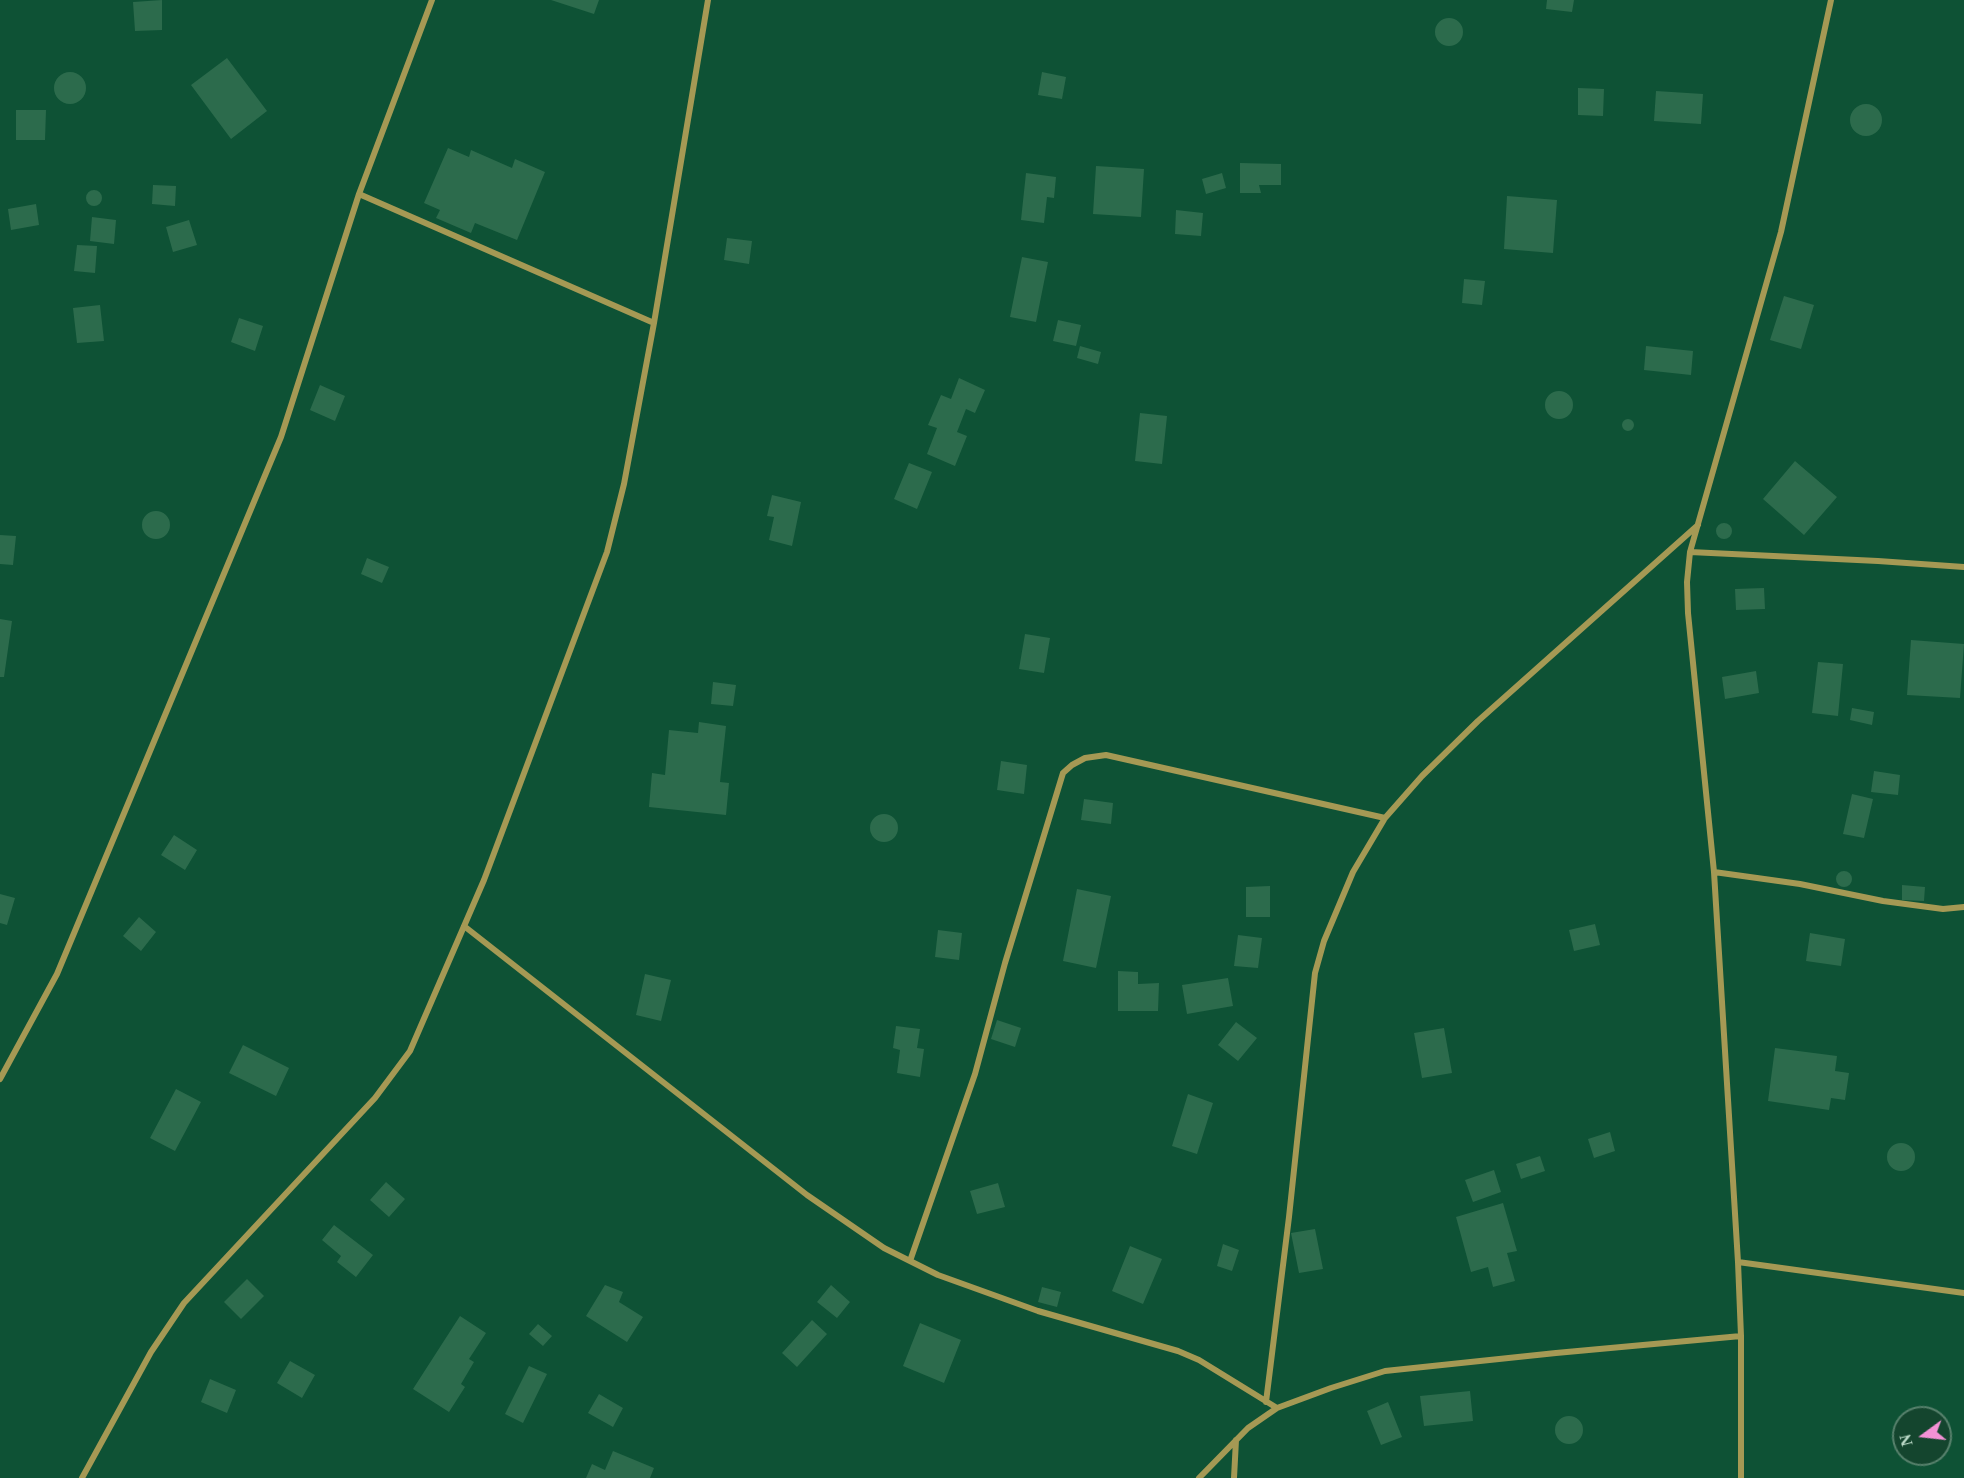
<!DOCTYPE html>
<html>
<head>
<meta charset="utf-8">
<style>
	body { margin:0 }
	#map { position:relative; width:1964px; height:1478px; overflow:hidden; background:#0e5235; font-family:Georgia,serif }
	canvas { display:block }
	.north { position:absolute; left:1892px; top:1406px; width:60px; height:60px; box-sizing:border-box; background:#14452e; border:2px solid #57816c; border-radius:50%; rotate:255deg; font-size:16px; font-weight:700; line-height:24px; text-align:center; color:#bcdac8 }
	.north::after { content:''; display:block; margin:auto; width:21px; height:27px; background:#f391d5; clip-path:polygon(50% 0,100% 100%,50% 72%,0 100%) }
</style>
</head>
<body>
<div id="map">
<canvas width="1964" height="1478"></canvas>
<div class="north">N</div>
</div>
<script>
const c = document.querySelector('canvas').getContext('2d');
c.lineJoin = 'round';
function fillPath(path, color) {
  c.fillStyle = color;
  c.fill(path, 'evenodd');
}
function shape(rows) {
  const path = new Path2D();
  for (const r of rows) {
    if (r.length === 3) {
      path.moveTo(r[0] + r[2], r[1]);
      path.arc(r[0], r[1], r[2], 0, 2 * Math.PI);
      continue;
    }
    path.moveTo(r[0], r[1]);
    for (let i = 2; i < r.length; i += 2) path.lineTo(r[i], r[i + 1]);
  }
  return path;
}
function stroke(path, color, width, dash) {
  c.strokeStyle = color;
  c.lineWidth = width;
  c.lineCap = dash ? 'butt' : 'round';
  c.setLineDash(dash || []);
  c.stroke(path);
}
const building = shape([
	[162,0,162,30,135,31,133,2],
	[551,0,599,0,594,14],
	[1547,0,1574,0,1572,12,1546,9],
	[1449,32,14],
	[227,58,267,111,231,139,191,85],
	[70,88,16],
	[1042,72,1066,77,1062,99,1038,95],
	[1578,88,1604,89,1603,116,1578,115],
	[1656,91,1703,94,1701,124,1654,121],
	[1866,120,16],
	[16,110,46,110,45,140,16,140],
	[448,148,469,157,471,150,512,168,515,159,545,172,517,240,475,223,471,233,436,218,440,210,424,203],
	[1240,163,1281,164,1281,185,1259,185,1261,193,1240,193],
	[1096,166,1144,169,1141,217,1093,214],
	[1026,173,1056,177,1054,198,1047,197,1044,223,1021,220],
	[1222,173,1226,188,1206,194,1202,179],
	[153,185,176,186,175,206,152,204],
	[94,198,8],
	[1507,196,1557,200,1553,253,1504,249],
	[36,204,39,225,11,230,8,209],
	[1176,210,1203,213,1201,236,1175,234],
	[92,217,116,220,114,244,90,241],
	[189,220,197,245,173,252,166,227],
	[727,238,752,241,749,264,724,260],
	[77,245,97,246,95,273,74,271],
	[1022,257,1048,262,1036,322,1010,317],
	[1464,279,1485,281,1482,305,1462,303],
	[1784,296,1814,305,1801,349,1770,340],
	[100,305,104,341,77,343,73,308],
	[239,318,263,326,255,351,231,342],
	[1058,320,1081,325,1076,346,1053,341],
	[1080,346,1101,352,1098,364,1077,358],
	[1646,346,1693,351,1691,375,1644,370],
	[959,378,985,390,975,413,966,409,957,432,967,436,955,466,927,454,937,428,928,425,941,395,951,399],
	[320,385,345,396,335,421,310,410],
	[1559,405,14],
	[1140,413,1167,416,1162,464,1135,461],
	[1628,425,6],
	[1795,461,1837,497,1804,535,1763,499],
	[909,463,932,472,917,509,894,499],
	[772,495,801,502,792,546,769,540,774,517,767,516],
	[156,525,14],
	[1724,531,8],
	[0,535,16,536,13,565,0,564],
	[367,558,389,567,382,583,361,574],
	[1764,588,1765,609,1736,610,1735,589],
	[0,619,12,621,4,677,0,677],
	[1025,634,1050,638,1044,673,1019,669],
	[1911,640,1964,644,1960,698,1907,695],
	[1818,662,1843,664,1838,716,1812,713],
	[1756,671,1759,693,1725,699,1722,677],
	[713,682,736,685,733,706,711,704],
	[1852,708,1874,712,1872,725,1850,720],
	[699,722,726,726,720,782,729,783,726,815,649,807,652,773,665,775,669,730,698,733],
	[1001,761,1027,765,1024,794,997,790],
	[1874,771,1900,775,1898,795,1871,792],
	[1852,794,1873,799,1864,838,1843,834],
	[1084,799,1113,803,1111,824,1081,820],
	[884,828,14],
	[174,835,197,850,185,870,161,855],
	[1844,879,8],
	[1902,885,1925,887,1924,901,1902,900],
	[1270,886,1270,917,1246,917,1246,887],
	[1077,889,1111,896,1096,968,1063,961],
	[0,894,15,898,7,925,0,923],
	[139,917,156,932,141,951,123,936],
	[1595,924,1600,945,1574,951,1569,930],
	[938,930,962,933,959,960,935,957],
	[1810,933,1845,939,1841,966,1806,961],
	[1238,935,1262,938,1258,968,1234,966],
	[1118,971,1138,972,1138,984,1159,983,1158,1011,1118,1011],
	[645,974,671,980,661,1021,636,1015],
	[1228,978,1233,1006,1187,1014,1182,985],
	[997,1020,1021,1028,1015,1047,991,1039],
	[1236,1022,1257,1038,1238,1061,1218,1045],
	[896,1026,920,1029,917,1048,924,1049,920,1077,897,1073,900,1050,893,1048],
	[1444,1028,1452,1073,1422,1078,1414,1033],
	[243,1045,289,1068,276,1096,229,1073],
	[1775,1048,1837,1056,1835,1071,1849,1073,1845,1100,1831,1098,1829,1110,1768,1101],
	[176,1089,201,1102,175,1151,150,1138],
	[1188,1094,1213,1103,1197,1154,1172,1146],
	[1610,1132,1615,1151,1594,1158,1588,1139],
	[1901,1157,14],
	[1540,1156,1545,1171,1521,1179,1516,1164],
	[1494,1170,1501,1192,1473,1202,1465,1180],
	[386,1182,405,1199,389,1217,370,1200],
	[998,1183,1005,1207,977,1214,970,1191],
	[1503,1203,1517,1251,1507,1253,1515,1281,1493,1287,1488,1267,1471,1272,1456,1217],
	[334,1225,373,1255,356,1277,337,1262,341,1256,322,1240],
	[1315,1229,1323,1269,1299,1273,1291,1233],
	[1223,1244,1239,1250,1232,1271,1217,1266],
	[1130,1246,1162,1259,1143,1304,1112,1291],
	[247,1279,264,1296,241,1319,224,1302],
	[605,1285,623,1292,619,1302,643,1317,627,1342,586,1316],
	[831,1285,850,1302,837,1318,817,1302],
	[1042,1287,1061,1292,1057,1307,1038,1302],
	[460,1316,486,1333,469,1359,474,1362,461,1384,465,1387,449,1412,413,1389],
	[812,1320,827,1334,797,1367,782,1353],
	[920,1323,961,1340,944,1383,903,1366],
	[538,1324,552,1336,543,1346,529,1334],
	[290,1361,315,1375,302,1398,277,1383],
	[529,1366,547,1374,523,1423,505,1414],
	[210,1379,236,1390,227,1413,201,1402],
	[1470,1391,1473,1421,1424,1426,1420,1396],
	[599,1394,623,1408,613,1427,588,1413],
	[1388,1402,1402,1437,1381,1445,1367,1411],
	[1569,1430,14],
	[613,1451,654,1468,650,1478,586,1478,592,1464,605,1470]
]);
const minor = shape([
	[359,194,654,323],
	[1690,552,1878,561,1964,567],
	[1714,872,1800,884,1883,901,1943,909,1964,907],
	[464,926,807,1195,884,1248,938,1275,1038,1311,1178,1351,1199,1360,1277,1408],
	[0,1079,57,974,281,437,359,194,432,0],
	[910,1261,975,1074,1005,963,1063,773,1072,765,1085,758,1106,755,1385,818],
	[1738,1262,1964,1293],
	[1266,1402,1289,1217,1315,973,1324,941,1353,872,1385,818,1422,776,1478,721,1698,525],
	[82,1478,151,1352,184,1303,375,1098,410,1051,484,880,607,552,624,484,654,323,708,0],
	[1199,1478,1248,1428,1277,1408,1331,1388,1385,1371,1556,1353,1741,1336],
	[1234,1478,1236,1440],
	[1741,1478,1741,1336,1738,1262,1714,872,1688,613,1687,582,1690,552,1781,232,1831,0]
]);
fillPath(building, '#2c6b4c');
stroke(minor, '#a59954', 6);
</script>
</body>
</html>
